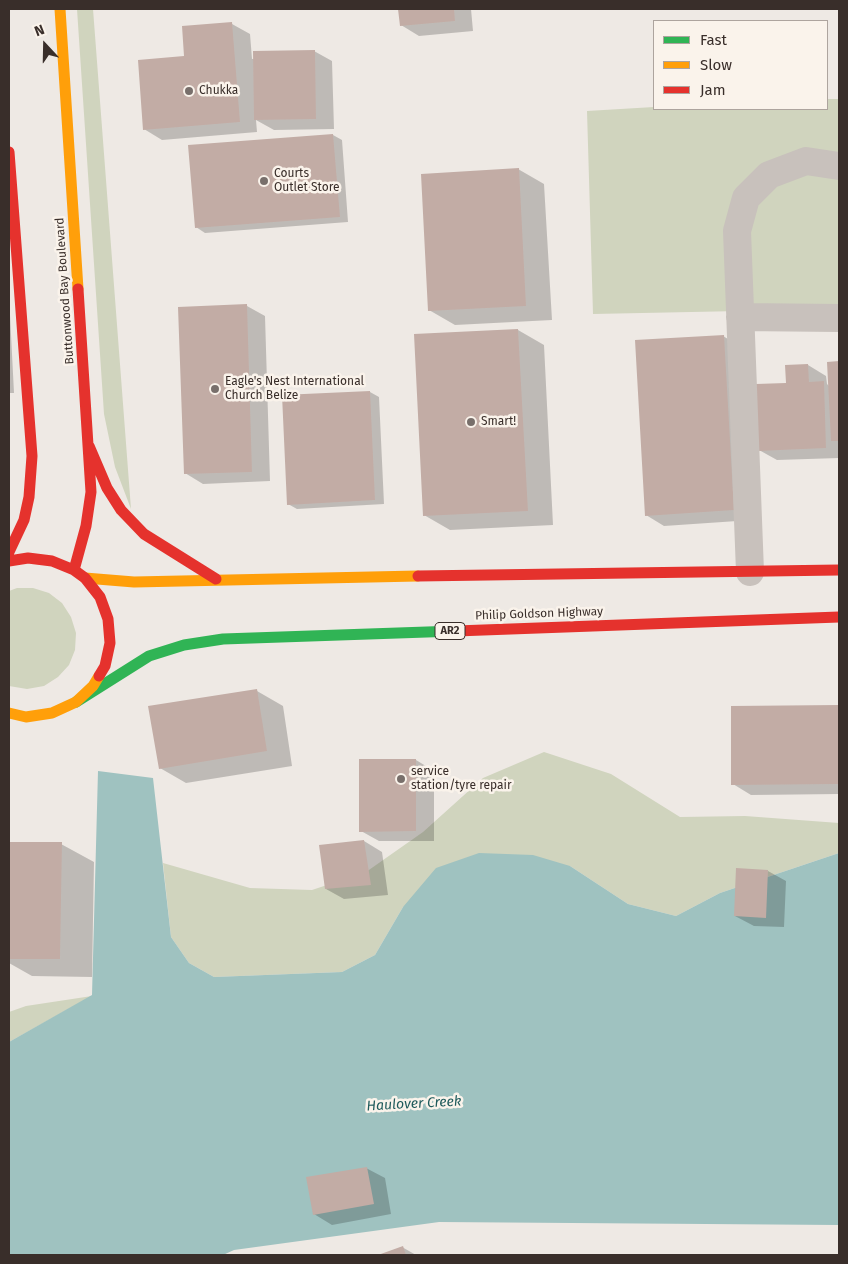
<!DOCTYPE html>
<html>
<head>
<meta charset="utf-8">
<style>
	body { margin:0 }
	#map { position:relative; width:848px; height:1264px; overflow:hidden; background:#eee9e4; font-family:"Fira Sans",sans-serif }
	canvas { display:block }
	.frame { position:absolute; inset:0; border:10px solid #392e2a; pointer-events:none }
	.legend { position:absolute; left:653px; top:20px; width:175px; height:90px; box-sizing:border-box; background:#faf3eb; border:1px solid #ada49e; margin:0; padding:6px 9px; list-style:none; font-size:15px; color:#392e2a }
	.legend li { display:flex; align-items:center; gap:10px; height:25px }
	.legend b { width:25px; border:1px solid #ada49e }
	.north { position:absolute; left:20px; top:20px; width:50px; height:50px; -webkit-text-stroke:4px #faf3eb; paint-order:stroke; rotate:339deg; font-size:14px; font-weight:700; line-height:20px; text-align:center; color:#392e2a }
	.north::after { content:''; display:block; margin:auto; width:18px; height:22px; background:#392e2a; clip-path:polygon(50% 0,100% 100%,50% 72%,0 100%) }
</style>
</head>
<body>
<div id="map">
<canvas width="848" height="1264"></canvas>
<div class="frame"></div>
<ul class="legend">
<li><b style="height:6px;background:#30b455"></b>Fast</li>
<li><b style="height:6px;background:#ff9f0a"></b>Slow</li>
<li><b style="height:6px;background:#e5322d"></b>Jam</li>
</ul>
<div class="north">N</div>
</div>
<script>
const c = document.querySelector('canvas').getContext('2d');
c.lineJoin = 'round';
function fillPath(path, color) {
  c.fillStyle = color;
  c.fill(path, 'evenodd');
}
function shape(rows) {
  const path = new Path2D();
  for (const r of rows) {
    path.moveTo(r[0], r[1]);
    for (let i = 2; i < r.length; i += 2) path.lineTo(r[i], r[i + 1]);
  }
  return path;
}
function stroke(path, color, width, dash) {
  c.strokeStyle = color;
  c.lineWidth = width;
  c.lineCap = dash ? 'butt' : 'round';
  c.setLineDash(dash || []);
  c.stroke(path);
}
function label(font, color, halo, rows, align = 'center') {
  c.font = font + ' "Fira Sans",sans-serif';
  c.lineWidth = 5;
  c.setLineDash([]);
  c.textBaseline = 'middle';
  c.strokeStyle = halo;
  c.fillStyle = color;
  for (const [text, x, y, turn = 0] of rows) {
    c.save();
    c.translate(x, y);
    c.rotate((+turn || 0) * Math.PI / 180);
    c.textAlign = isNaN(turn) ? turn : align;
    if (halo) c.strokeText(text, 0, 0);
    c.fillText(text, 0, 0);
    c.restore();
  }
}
const green = shape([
	[77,9,93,9,131,509,115,467,104,414],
	[827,99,839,99,839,309,593,314,587,111,654,107,827,109],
	[17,588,33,588,49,593,62,603,71,617,76,633,75,650,69,665,58,677,44,686,27,689,9,686,9,591],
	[544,752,611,774,680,817,745,816,839,823,839,853,720,893,676,916,628,904,570,866,403,907,375,955,342,972,214,977,189,963,171,937,163,863,250,888,312,890,366,872,423,832,483,778],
	[92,996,9,1042,9,1012,26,1006]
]);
const water = shape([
	[98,771,153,778,171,937,189,963,214,977,342,972,375,955,403,907,436,868,479,853,533,855,570,866,628,904,676,916,720,893,839,853,839,1225,439,1222,234,1250,223,1255,9,1255,9,1042,92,995]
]);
const shadow = shape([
	[399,9,471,9,473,31,419,36,401,25],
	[232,24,250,34,252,59,314,51,332,61,334,129,274,130,256,120,257,132,162,140,144,129,185,57],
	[9,48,10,77,9,77],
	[333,135,342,140,348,222,205,233,196,227],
	[518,169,544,184,552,320,455,325,429,310],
	[9,295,14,393,9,393],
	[247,306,265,316,270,481,203,484,185,473],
	[518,330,544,345,553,525,450,530,424,515,416,335],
	[723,336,741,347,752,520,664,526,646,515],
	[828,363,839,363,839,458,777,460,759,450,788,385,787,366,808,365,826,376,827,384,829,386],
	[370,392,379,397,384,504,297,509,288,504],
	[257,691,283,706,292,766,186,783,160,768],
	[839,706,839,794,751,795,733,784,732,707],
	[416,760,434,771,434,841,379,841,361,831],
	[364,841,382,852,388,895,344,899,326,889],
	[9,843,61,844,94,862,92,977,32,976,9,963],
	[768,871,786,881,784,927,754,926,735,916],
	[366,1168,385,1178,391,1214,332,1225,314,1214],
	[402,1247,416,1255,380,1255]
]);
const building = shape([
	[398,9,454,9,455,21,400,26],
	[232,22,240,122,143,130,138,60,184,56,182,26],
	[315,50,316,119,254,120,253,51],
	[333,134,340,217,195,228,188,145],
	[519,168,526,306,428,311,421,174],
	[247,304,252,472,184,474,178,307],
	[518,329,528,511,423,516,414,334],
	[724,335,734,510,645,516,635,340],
	[839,361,839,441,831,441,827,362],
	[808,364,809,382,824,381,826,448,758,451,756,384,786,383,785,365],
	[370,391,375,500,287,505,282,395],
	[257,689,267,751,159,769,148,706],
	[839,705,839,784,731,785,731,706],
	[359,759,416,759,416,831,359,832],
	[364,840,371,885,325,889,319,845],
	[9,842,62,842,60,959,9,959],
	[736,868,768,870,766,918,734,916],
	[367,1167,374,1204,313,1215,306,1177],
	[403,1246,406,1255,378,1255]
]);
const street = shape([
	[740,317,839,318],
	[750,572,737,231,746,198,769,175,806,161,839,166]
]);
const fast = shape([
	[76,702,149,656,184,645,223,639,456,631]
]);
const slow = shape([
	[60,9,78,289],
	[85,578,134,582,418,576],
	[9,713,26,717,52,713,76,702,93,686,99,676]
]);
const jam = shape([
	[9,152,32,456,29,497,24,520,9,552],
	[89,446,107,488,121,510,144,534,216,579],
	[9,561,28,558,52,561,74,570,85,578,100,597,108,619,110,643,105,666,99,676],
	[74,570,86,526,91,492,78,289],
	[418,576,839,570],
	[456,631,839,617]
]);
const markers = [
	[189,91,5,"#786f6b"],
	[264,181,5,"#786f6b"],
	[215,389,5,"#786f6b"],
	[471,422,5,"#786f6b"],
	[401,779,5,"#786f6b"]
];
const shields = [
	[450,631,30]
];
const shieldNames = [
	["AR2",450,631]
];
const poiNames = [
	["Chukka",199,91],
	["Courts",274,174],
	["Outlet Store",274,188],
	["Eagle's Nest International",225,382],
	["Church Belize",225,396],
	["Smart!",481,422],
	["service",411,772],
	["station/tyre repair",411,786]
];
const streetNames = [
	["Buttonwood Bay Boulevard",65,291,-94],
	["Philip Goldson Highway",539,614,-2]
];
const waterNames = [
	["Haulover Creek",414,1104,-3]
];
fillPath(green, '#d0d4be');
fillPath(water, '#9fc2c0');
fillPath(shadow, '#0003');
fillPath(building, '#c2aca5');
stroke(street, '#c8c1bc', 28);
stroke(fast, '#30b455', 11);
stroke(slow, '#ff9f0a', 11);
stroke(jam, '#e5322d', 11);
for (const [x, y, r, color] of markers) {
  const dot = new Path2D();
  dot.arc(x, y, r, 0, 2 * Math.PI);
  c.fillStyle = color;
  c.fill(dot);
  stroke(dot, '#faf3eb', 2);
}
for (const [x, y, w] of shields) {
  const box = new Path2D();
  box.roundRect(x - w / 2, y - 8.5, w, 17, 4);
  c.fillStyle = '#faf3eb';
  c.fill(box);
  stroke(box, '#392e2a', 1);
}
label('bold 11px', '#392e2a', null, shieldNames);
label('12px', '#392e2a', '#faf3eb', poiNames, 'left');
label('12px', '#392e2a', '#faf3eb', streetNames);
label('italic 14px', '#1e5a5b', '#faf3eb', waterNames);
</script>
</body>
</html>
